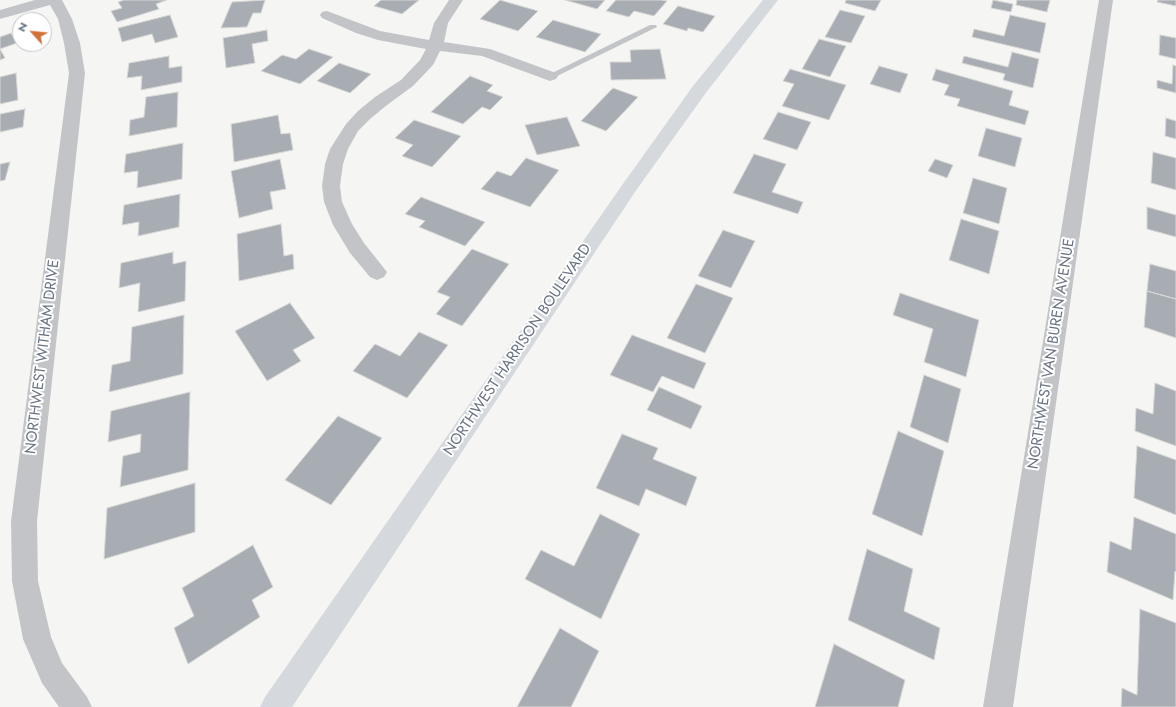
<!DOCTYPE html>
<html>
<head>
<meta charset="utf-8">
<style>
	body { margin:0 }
	#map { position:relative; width:1176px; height:707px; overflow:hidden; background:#f5f6f3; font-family:Jost,sans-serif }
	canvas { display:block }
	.north { position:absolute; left:12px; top:12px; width:40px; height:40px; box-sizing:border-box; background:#fff; border:1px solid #c3c7cd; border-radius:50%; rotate:297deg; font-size:11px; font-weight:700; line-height:16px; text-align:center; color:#687281 }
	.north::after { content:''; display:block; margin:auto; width:14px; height:18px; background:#d17137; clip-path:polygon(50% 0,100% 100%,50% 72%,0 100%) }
</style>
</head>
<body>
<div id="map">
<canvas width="1176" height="707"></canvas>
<div class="north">N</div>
</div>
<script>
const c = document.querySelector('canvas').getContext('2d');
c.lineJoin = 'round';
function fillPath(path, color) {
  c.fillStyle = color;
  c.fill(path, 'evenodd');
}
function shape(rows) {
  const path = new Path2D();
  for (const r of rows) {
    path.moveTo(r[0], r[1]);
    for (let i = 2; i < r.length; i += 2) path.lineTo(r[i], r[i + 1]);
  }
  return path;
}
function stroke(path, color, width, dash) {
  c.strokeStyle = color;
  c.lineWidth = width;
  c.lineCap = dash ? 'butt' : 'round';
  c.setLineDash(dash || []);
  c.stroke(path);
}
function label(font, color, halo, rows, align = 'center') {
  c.font = font + ' Jost,sans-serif';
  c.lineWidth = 4;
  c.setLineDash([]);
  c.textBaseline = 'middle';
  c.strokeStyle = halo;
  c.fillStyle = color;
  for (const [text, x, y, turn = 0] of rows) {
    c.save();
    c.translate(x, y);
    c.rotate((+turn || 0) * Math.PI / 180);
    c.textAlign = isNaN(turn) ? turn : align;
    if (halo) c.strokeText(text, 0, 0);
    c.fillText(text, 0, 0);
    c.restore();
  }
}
const building = shape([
	[124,0,167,0,156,4,159,9,117,22,111,11,122,8,118,2,124,0],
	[265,0,261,13,253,13,247,27,221,28,232,2,265,0],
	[381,0,419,0,402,14,374,6,381,0],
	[500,0,538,11,518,31,480,19,500,0],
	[565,0,605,0,597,9,565,0],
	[616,0,661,0,667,1,654,16,634,11,629,17,606,11,616,0],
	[846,0,881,0,875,11,845,3,846,0],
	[993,0,1013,4,1011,12,991,8,993,0],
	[1017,0,1050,0,1047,12,1016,5,1017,0],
	[1158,0,1176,0,1176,6,1157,2,1158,0],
	[678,6,715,16,703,32,688,28,687,31,663,24,678,6],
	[840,10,865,16,851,43,825,37,840,10],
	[170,15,178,37,155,43,152,34,122,42,118,28,170,15],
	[1010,15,1046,23,1040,53,972,37,974,29,1004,36,1010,15],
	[553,20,601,34,585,52,536,37,553,20],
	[267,30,268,41,252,44,255,63,226,68,223,38,267,30],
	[11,33,17,43,0,49,5,58,0,60,0,37,11,33],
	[1160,35,1176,38,1176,59,1159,55,1160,35],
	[819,39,846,46,830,77,802,69,819,39],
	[309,49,333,57,300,84,261,71,282,55,296,59,309,49],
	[660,49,666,79,611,80,610,62,631,62,630,50,660,49],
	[1012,52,1039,59,1033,88,1003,80,1005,74,962,63,964,56,1008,67,1012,52],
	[169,56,169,68,182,66,182,82,141,90,142,76,127,78,129,63,169,56],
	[339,63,371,74,350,93,317,81,339,63],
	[1173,65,1176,66,1176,93,1157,88,1157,80,1172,84,1173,65],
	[879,66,908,74,900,93,870,84,879,66],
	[790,69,846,85,829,120,782,106,794,84,783,81,790,69],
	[936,69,1013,91,1009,105,1029,111,1025,125,957,106,960,99,944,95,949,85,932,80,936,69],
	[16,73,18,100,0,104,0,77,16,73],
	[470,76,493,85,487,91,503,97,490,110,482,107,463,124,431,112,470,76],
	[613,88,638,97,606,131,581,121,613,88],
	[178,92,177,127,129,136,130,120,144,117,146,97,178,92],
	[25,109,23,127,0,132,0,114,25,109],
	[778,112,811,122,797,150,763,139,778,112],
	[278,115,281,134,290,133,293,150,234,162,231,124,278,115],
	[567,117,580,146,537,155,525,125,567,117],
	[1166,118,1176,121,1176,139,1165,136,1166,118],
	[414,120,461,136,432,167,402,156,413,145,395,138,414,120],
	[986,128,1022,138,1015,167,978,156,986,128],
	[183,143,182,179,137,188,138,171,124,173,126,154,183,143],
	[1153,152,1176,158,1176,190,1151,183,1153,152],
	[754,154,786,164,772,192,803,202,798,214,733,193,754,154],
	[526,158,559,170,530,207,481,189,497,171,511,176,526,158],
	[280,159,286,189,270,192,273,209,239,218,231,171,280,159],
	[935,159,953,165,947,178,928,171,935,159],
	[10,162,5,180,0,181,0,164,10,162],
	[973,178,1007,188,999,224,963,213,973,178],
	[180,194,179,227,138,236,139,222,122,225,124,205,180,194],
	[421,197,485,222,465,246,419,227,425,221,405,214,421,197],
	[1147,207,1176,215,1176,237,1147,229,1147,207],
	[961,219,999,231,989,274,949,260,961,219],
	[281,224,284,256,293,254,294,269,239,281,237,234,281,224],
	[723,230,755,241,731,288,698,276,723,230],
	[472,249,509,264,462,326,436,314,450,297,437,292,472,249],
	[173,252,173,264,186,261,185,301,138,312,140,283,119,288,121,263,173,252],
	[1150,264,1176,271,1176,299,1147,291,1150,264],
	[696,284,733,298,705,353,667,338,696,284],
	[1147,291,1176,299,1176,338,1144,327,1147,291],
	[900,293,979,320,966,377,924,362,933,329,893,315,900,293],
	[290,303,315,338,293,350,301,361,267,381,235,331,290,303],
	[184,315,183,374,109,392,112,365,130,361,132,327,184,315],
	[419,332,448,345,407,398,353,371,375,344,400,356,419,332],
	[632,335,706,363,694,389,662,376,653,392,610,375,632,335],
	[924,375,961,389,948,443,910,427,924,375],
	[1155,383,1176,391,1176,446,1135,431,1136,408,1153,414,1155,383],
	[659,387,702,406,691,429,647,410,659,387],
	[190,392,188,470,120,487,123,456,140,452,141,434,108,442,111,411,190,392],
	[338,416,382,438,331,505,285,480,338,416],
	[898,431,944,451,922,536,872,514,898,431],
	[622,434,658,448,653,459,697,477,686,506,646,489,639,506,596,488,622,434],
	[1137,446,1176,460,1176,515,1134,498,1137,446],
	[195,483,195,532,104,559,107,508,195,483],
	[600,514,640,534,601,619,525,579,541,550,574,566,600,514],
	[1134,517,1176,534,1176,572,1175,571,1173,600,1107,572,1110,541,1131,550,1134,517],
	[253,545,273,587,252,600,260,617,188,664,174,628,194,616,182,588,253,545],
	[867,549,913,569,904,611,940,628,934,660,848,620,867,549],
	[1140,609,1176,623,1176,707,1121,707,1122,688,1137,695,1140,609],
	[560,628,599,651,571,707,517,707,560,628],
	[834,644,905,680,898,707,815,707,834,644]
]);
const service = shape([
	[650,25,656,25,657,27,553,78,547,78,546,76,650,25]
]);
const minor = shape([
	[35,0,62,0,72,19,80,43,85,73,37,521,38,581,51,637,62,663,87,697,92,707,59,707,42,683,23,639,12,581,11,521,69,73,64,43,58,19,50,5,0,19,0,10,35,0],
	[449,0,463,0,448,23,444,42,490,49,556,73,558,76,556,79,550,81,482,56,440,51,433,65,413,86,387,105,370,119,358,131,348,149,343,164,340,186,342,202,352,224,364,243,387,272,384,277,377,280,370,277,350,253,333,225,324,202,322,186,325,164,330,149,346,124,358,111,375,97,401,80,420,60,426,49,378,40,356,33,322,18,320,15,322,12,327,11,380,31,429,40,434,23,449,0],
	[1099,0,1113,0,1013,707,983,707,1099,0]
]);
const secondary = shape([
	[763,0,778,0,705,94,637,189,292,707,260,707,265,697,625,181,693,86,763,0]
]);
const streetNames = [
	["NORTHWEST HARRISON BOULEVARD",518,350,-56],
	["NORTHWEST VAN BUREN AVENUE",1052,354,-81],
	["NORTHWEST WITHAM DRIVE",43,357,-83]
];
fillPath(building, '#a8adb4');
stroke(building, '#d7d7d5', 1);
fillPath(service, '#c2c4c8');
fillPath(minor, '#c2c4c8');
fillPath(secondary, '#d5d8dc');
label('15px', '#687281', '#fff', streetNames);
</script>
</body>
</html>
